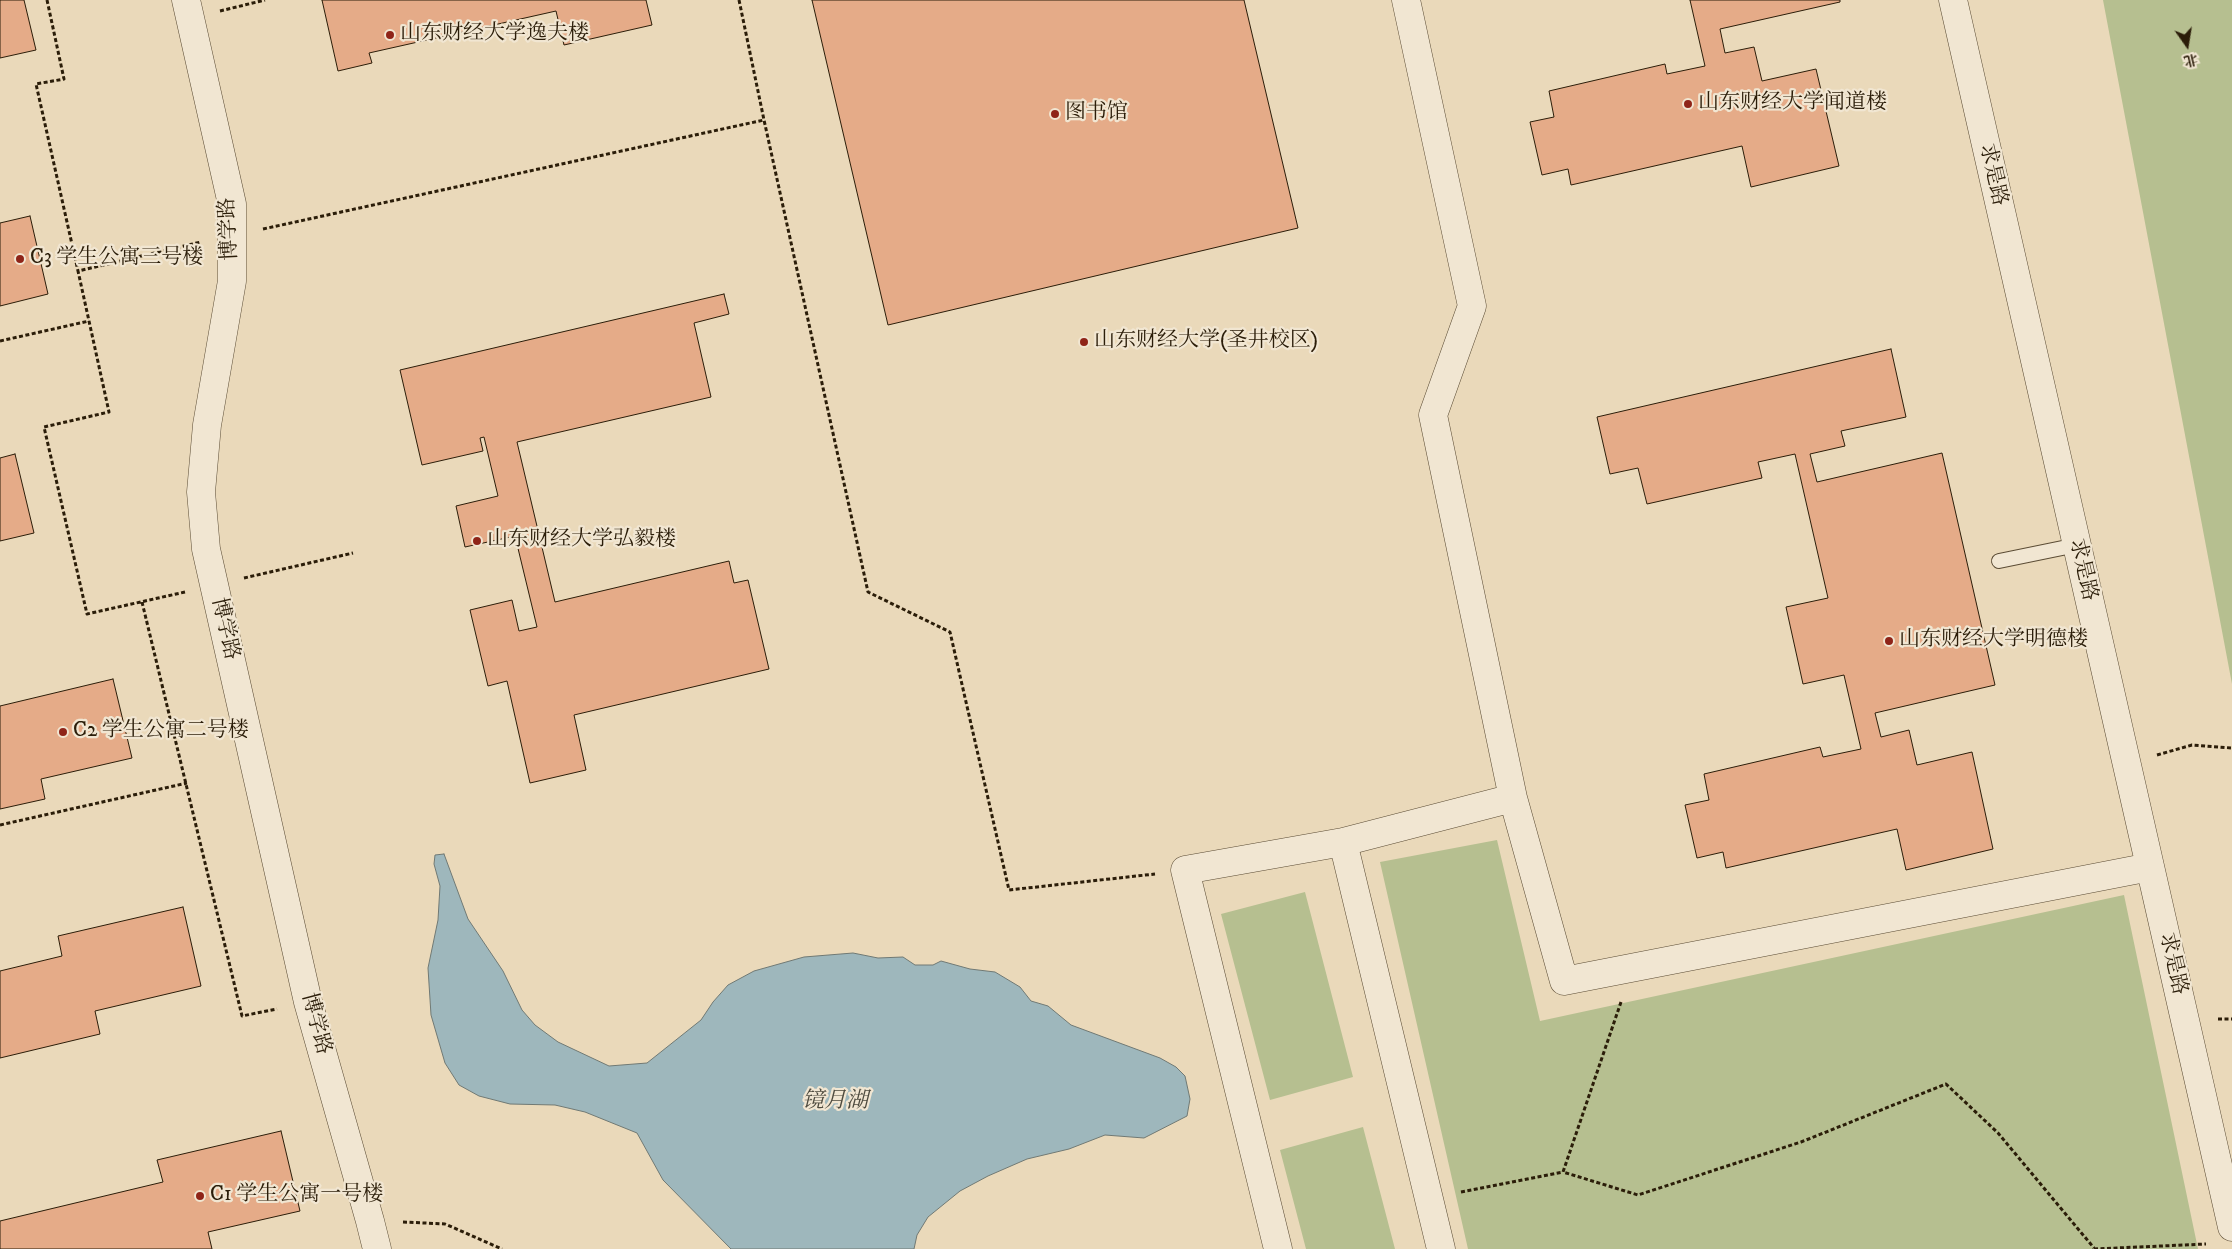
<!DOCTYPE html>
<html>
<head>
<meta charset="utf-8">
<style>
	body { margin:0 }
	#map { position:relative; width:2232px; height:1249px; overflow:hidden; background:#ead9ba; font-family:"IM FELL DW Pica","Noto Serif SC",serif }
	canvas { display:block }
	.north { position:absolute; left:2162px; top:20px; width:50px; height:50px; -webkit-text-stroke:4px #f1e6d2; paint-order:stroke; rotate:167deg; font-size:14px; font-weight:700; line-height:20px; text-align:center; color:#2b1d09 }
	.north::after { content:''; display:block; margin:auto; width:18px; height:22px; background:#2b1d09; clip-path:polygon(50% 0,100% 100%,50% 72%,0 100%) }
</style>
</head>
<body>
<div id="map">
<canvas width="2232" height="1249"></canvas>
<div class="north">北</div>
</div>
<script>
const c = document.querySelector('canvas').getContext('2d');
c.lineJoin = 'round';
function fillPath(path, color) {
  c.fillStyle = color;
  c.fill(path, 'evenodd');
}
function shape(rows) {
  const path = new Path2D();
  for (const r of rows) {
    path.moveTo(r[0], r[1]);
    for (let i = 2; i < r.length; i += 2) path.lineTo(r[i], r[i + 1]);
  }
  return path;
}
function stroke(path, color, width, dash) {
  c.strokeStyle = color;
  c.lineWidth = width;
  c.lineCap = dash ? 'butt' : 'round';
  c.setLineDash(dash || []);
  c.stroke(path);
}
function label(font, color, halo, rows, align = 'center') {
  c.font = font + ' "IM FELL DW Pica","Noto Serif SC",serif';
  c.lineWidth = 4.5;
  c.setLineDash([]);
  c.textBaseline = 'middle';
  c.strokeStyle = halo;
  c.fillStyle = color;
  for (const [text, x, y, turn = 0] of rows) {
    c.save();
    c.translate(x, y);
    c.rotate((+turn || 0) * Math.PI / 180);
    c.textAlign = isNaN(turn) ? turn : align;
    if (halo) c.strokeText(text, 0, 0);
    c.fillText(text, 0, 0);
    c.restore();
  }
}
const green = shape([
	[2103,0,2232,0,2232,684],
	[1497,840,1540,1021,2124,895,2198,1249,1468,1249,1380,862],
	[1305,892,1353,1077,1270,1100,1221,914],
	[1363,1127,1395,1249,1306,1249,1280,1150]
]);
const water = shape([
	[444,854,468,919,503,971,522,1010,535,1025,558,1042,609,1066,647,1063,701,1020,713,1002,728,985,754,971,804,957,853,953,878,958,903,957,915,965,933,965,941,961,970,969,995,972,1020,987,1031,1001,1048,1006,1071,1025,1160,1058,1176,1067,1185,1076,1190,1099,1187,1116,1144,1138,1105,1135,1069,1149,1027,1159,988,1176,960,1191,928,1217,917,1235,914,1249,731,1249,663,1180,637,1133,585,1112,555,1105,510,1104,479,1096,459,1085,445,1063,431,1015,428,968,438,920,440,886,434,864,435,855,444,854]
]);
const building = shape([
	[0,0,24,0,36,50,0,58,0,0],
	[322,0,646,0,652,25,564,45,556,11,369,53,372,63,338,71,322,0],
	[812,0,1244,0,1298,228,888,325,812,0],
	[1690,0,1840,0,1840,2,1720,29,1725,53,1754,47,1762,81,1816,69,1839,166,1751,187,1742,146,1571,185,1568,169,1542,175,1530,122,1554,117,1549,91,1665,64,1667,74,1705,66,1690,0],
	[30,216,48,294,0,306,0,223,30,216],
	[724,294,729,314,694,323,711,397,517,442,555,602,729,561,734,583,748,580,769,669,574,715,586,770,530,783,507,681,488,686,470,610,512,600,519,631,537,627,515,536,465,547,456,506,498,496,484,437,480,438,483,451,422,465,400,370,724,294],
	[1891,349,1906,417,1841,431,1845,446,1810,454,1817,482,1942,453,1995,685,1875,713,1881,737,1909,730,1917,765,1972,752,1993,849,1906,870,1897,829,1726,868,1723,852,1697,858,1685,805,1709,800,1704,774,1820,747,1823,757,1861,749,1844,675,1803,684,1786,607,1828,598,1795,454,1758,462,1762,478,1647,504,1638,468,1610,474,1597,417,1891,349],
	[15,454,34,533,0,541,0,458,15,454],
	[113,679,132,758,41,779,45,799,0,809,0,706,113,679],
	[183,907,201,986,95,1011,100,1034,0,1058,0,971,62,956,58,936,183,907],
	[281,1131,300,1211,208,1232,212,1249,0,1249,0,1221,163,1182,157,1160,281,1131]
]);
const path = shape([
	[47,0,64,79,36,84,78,271],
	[739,0,764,120,868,592,950,632,1009,890,1155,874],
	[220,11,265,0],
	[263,229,764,120],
	[0,341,89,321],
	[244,578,353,553],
	[185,592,87,614,44,427,109,412,78,271,201,242],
	[142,602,242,1016,277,1009],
	[2157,755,2192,745,2232,748],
	[0,825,187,783],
	[1621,1002,1563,1172,1638,1195,1801,1142,1946,1084,1998,1133,2094,1248],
	[2218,1019,2232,1019],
	[1461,1192,1563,1172],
	[403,1222,445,1224,502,1249],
	[2094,1249,2206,1244]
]);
const service = shape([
	[1999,561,2077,545]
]);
const minor = shape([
	[186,0,232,204,232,281,207,425,201,492,206,549,308,1002,370,1221,377,1249],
	[1406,0,1472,306,1433,415,1513,798],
	[1953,0,2232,1227],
	[1278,1249,1185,870,1343,842],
	[1441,1249,1343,842,1513,798,1564,981,2150,867]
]);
const markers = [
	[390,35,5,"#8f2418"],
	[1688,104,5,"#8f2418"],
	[1055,114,5,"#8f2418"],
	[20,259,5,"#8f2418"],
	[1084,342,5,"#8f2418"],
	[477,541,5,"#8f2418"],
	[1889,641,5,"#8f2418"],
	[63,732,5,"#8f2418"],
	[200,1196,5,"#8f2418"]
];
const poiNames = [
	["山东财经大学逸夫楼",400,35],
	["山东财经大学闻道楼",1698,104],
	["图书馆",1065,114],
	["C3 学生公寓三号楼",30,259],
	["山东财经大学(圣井校区)",1094,342],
	["山东财经大学弘毅楼",487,541],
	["山东财经大学明德楼",1899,641],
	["C2 学生公寓二号楼",73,732],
	["C1 学生公寓一号楼",210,1196]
];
const streetNames = [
	["求是路",1992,175,77],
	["博学路",230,229,-93],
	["求是路",2082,570,77],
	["博学路",224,629,77],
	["求是路",2172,964,77],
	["博学路",315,1024,75]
];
const waterNames = [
	["镜月湖",835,1102]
];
fillPath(green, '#b6bf90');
fillPath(water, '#9eb7bc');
stroke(water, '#707974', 1);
fillPath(building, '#e5ab88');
stroke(building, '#2b1d09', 1);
stroke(service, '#5b4c35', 16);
stroke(minor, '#5b4c35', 29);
stroke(path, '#2b1d09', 3, [4, 2.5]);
stroke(service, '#f1e6d2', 14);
stroke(minor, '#f1e6d2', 28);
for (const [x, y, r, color] of markers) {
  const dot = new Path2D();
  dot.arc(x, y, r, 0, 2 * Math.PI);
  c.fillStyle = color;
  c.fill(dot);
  stroke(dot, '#f1e6d2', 2);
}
label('21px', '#2b1d09', '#f1e6d2', poiNames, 'left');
label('21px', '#2b1d09', '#f1e6d2', streetNames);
label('italic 22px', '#4e4b3f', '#f1e6d2', waterNames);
</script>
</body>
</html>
